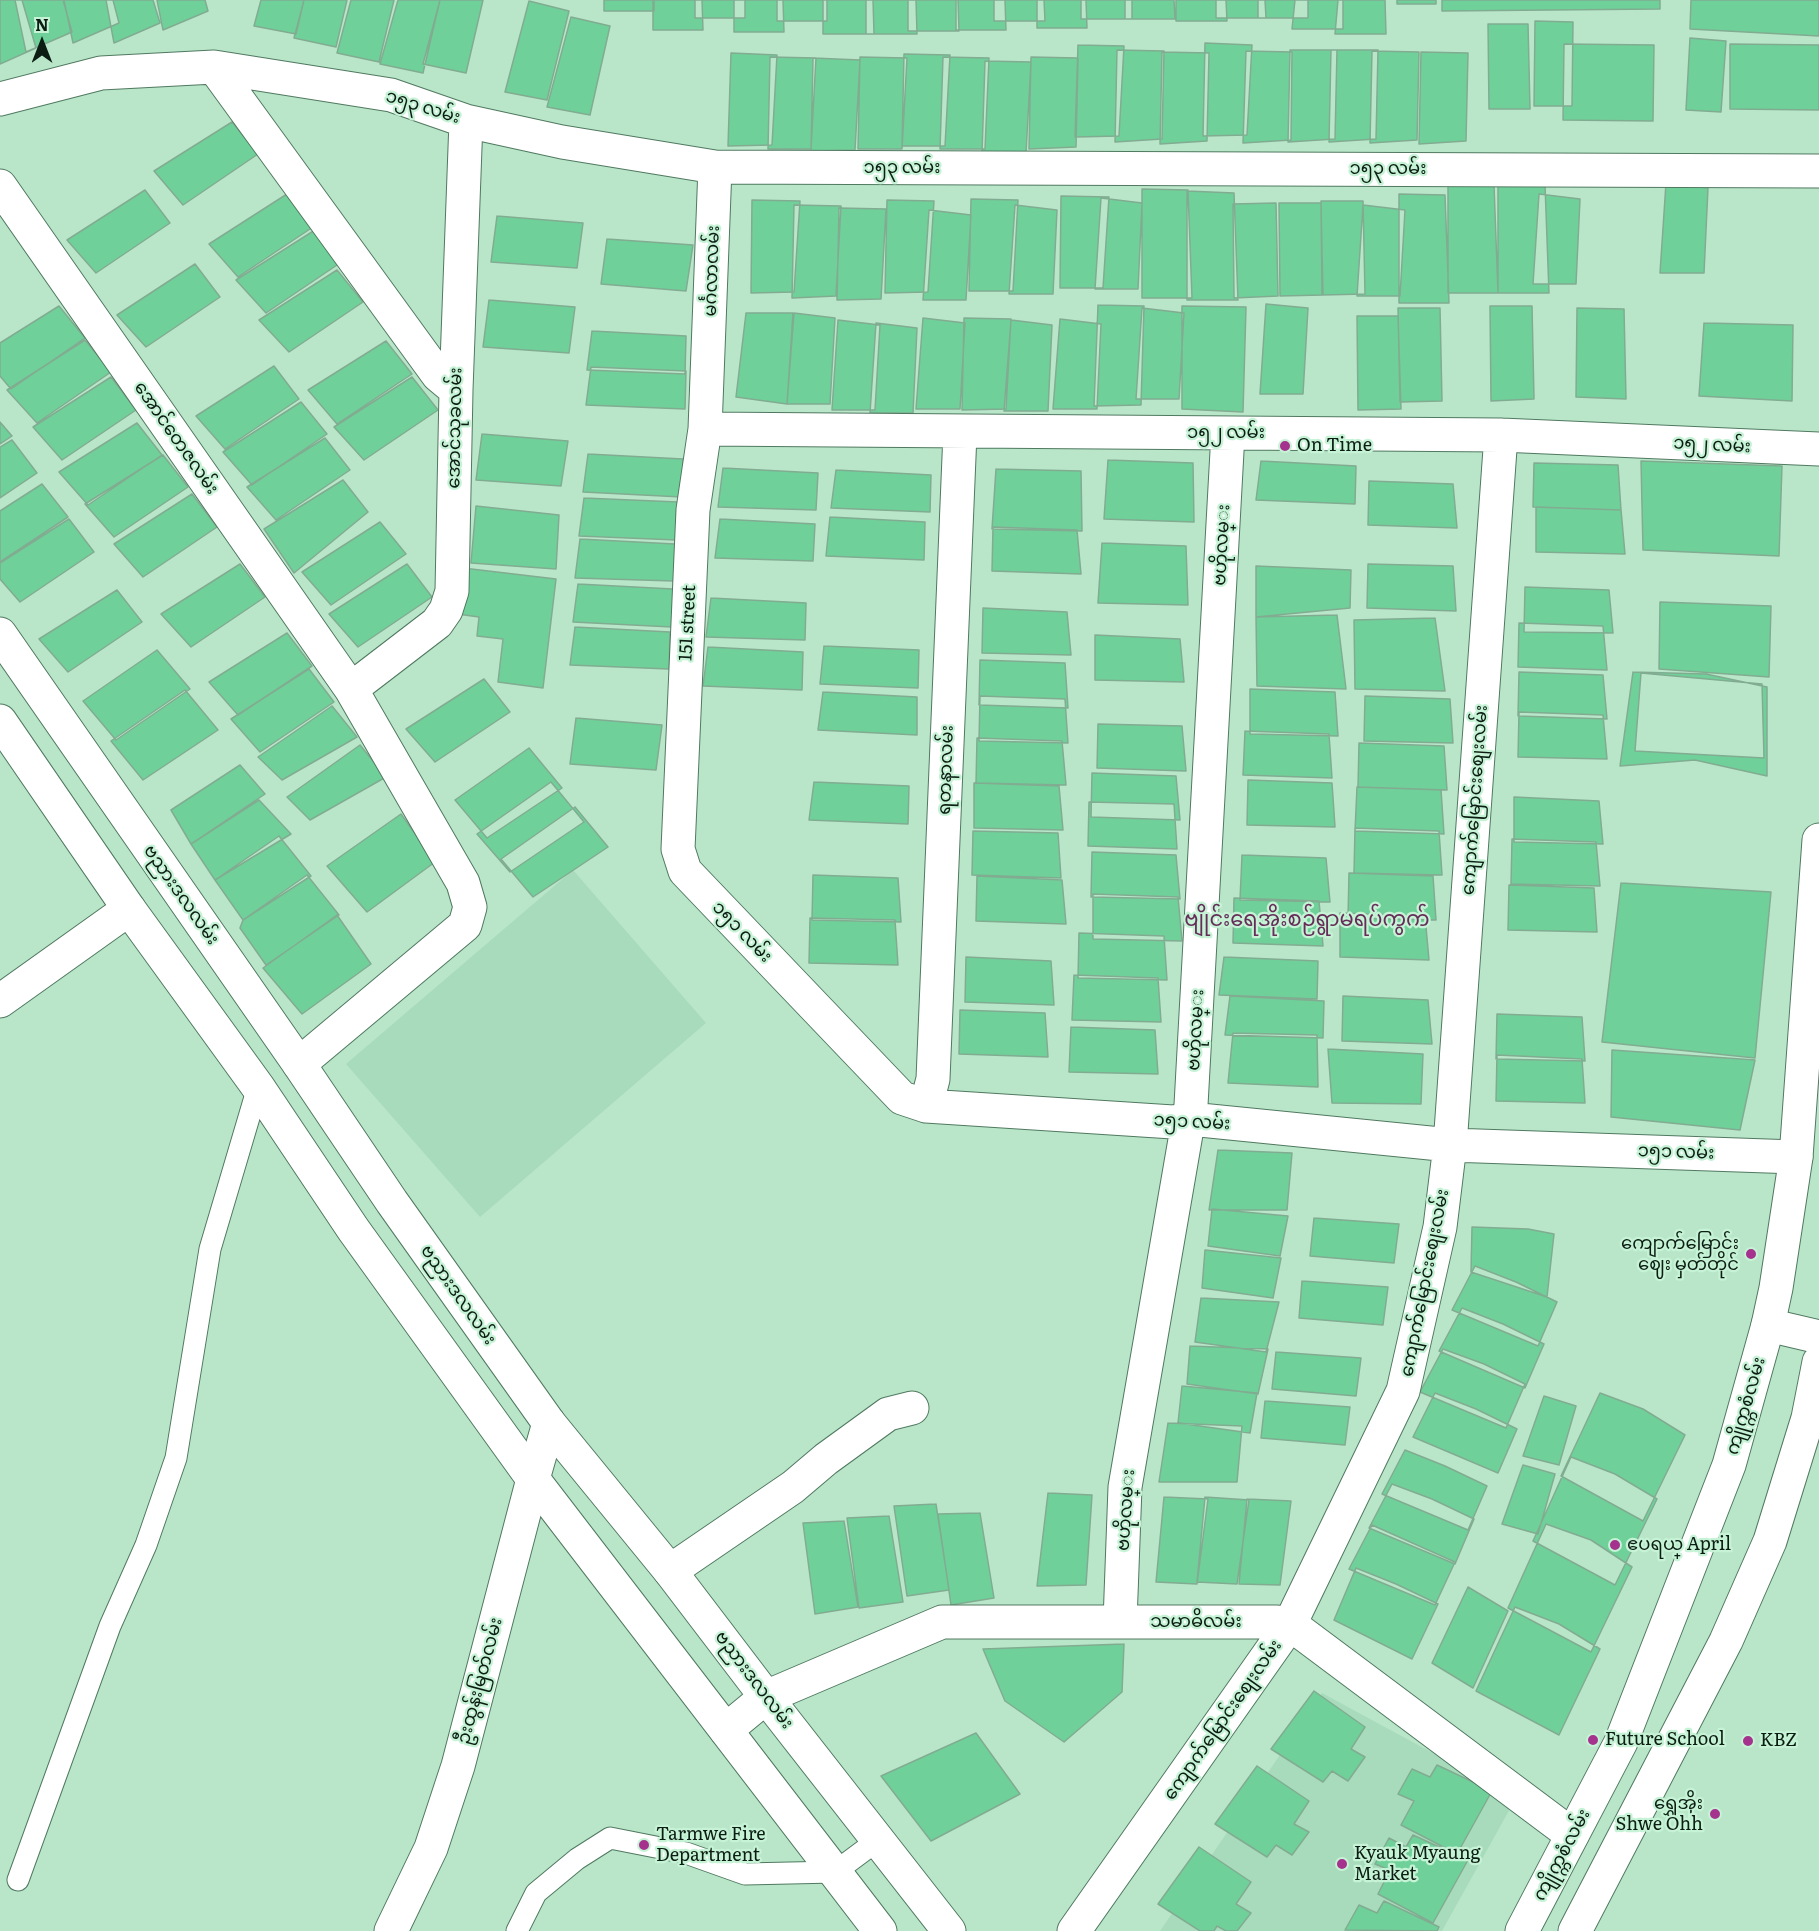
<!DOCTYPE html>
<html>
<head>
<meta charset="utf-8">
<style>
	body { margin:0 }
	#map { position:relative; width:1819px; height:1931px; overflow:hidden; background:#b9e6c9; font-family:Literata,serif }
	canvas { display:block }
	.north { position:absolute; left:12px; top:12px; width:60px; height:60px; -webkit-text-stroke:4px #c6f3d6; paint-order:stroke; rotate:0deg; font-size:16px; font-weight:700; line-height:24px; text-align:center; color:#0c1d13 }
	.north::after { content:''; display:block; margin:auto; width:21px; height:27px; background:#0c1d13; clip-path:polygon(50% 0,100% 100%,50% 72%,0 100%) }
</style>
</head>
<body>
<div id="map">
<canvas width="1819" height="1931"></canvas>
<div class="north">N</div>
</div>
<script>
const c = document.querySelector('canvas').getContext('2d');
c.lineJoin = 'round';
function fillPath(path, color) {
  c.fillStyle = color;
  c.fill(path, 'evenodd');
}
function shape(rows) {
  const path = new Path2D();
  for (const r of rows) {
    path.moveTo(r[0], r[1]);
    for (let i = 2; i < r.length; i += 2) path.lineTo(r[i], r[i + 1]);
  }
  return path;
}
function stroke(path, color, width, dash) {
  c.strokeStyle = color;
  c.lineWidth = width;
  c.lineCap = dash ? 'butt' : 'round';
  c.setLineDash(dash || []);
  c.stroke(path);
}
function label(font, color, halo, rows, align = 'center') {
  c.font = font + ' Literata,"Noto Sans Myanmar",serif';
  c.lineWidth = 4.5;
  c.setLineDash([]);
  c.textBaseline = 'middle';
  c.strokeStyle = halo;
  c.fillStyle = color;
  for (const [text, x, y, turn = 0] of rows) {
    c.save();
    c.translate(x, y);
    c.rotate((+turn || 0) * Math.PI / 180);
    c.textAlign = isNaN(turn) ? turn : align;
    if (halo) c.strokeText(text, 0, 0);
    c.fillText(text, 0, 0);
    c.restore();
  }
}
const built = shape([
	[573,870,706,1023,480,1217,346,1064],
	[1322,1693,1516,1798,1442,1931,1160,1931]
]);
const building = shape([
	[0,0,22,0,36,48,0,64,0,0],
	[15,0,63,0,72,32,26,52,15,0],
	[64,0,113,0,119,23,73,43,64,0],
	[106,0,153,0,160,23,114,43,106,0],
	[157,0,205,0,208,11,163,30,157,0],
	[261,0,304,0,296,34,254,26,261,0],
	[304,0,347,0,336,47,294,38,304,0],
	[351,0,394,0,379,62,337,53,351,0],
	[398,0,440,0,423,73,380,64,398,0],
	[440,0,483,0,466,73,423,64,440,0],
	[604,0,654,0,654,11,604,11,604,0],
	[653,0,702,0,703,30,653,30,653,0],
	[695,0,745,0,745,18,695,18,695,0],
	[734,0,783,0,784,32,734,32,734,0],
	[777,0,827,0,827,21,777,21,777,0],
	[823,0,873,0,874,34,823,34,823,0],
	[866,0,916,0,917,34,866,34,866,0],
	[908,0,958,0,959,31,908,31,908,0],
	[956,0,1005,0,1006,30,956,30,956,0],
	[994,0,1044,0,1045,21,994,21,994,0],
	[1037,0,1086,0,1087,28,1037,28,1037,0],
	[1081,0,1132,0,1132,19,1081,19,1081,0],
	[1125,0,1174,0,1175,19,1125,19,1125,0],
	[1176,0,1226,0,1227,21,1176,21,1176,0],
	[1216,0,1265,0,1266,18,1216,18,1216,0],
	[1258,0,1308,0,1308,18,1258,18,1258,0],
	[1295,0,1343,0,1343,29,1292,29,1295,0],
	[1338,0,1385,0,1386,34,1335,34,1338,0],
	[1397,0,1436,0,1436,4,1397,4,1397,0],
	[1442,0,1660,0,1660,9,1442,11,1442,0],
	[1691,0,1819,0,1819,36,1690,29,1691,0],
	[529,1,569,11,547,100,505,92,529,1],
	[571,17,610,26,590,115,547,107,571,17],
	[1535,21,1573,22,1572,106,1534,106,1535,21],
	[1488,24,1528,24,1530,109,1489,109,1488,24],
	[1690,38,1726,41,1721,112,1686,110,1690,38],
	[1205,43,1252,45,1247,135,1203,136,1205,43],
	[1564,44,1654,45,1653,121,1563,120,1564,44],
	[1730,44,1819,45,1819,110,1730,109,1730,44],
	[1078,45,1124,46,1119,136,1075,137,1078,45],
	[1117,50,1164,51,1162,139,1115,142,1117,50],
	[1290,50,1337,50,1335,139,1288,142,1290,50],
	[1331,50,1378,50,1376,139,1329,142,1331,50],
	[1246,51,1292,52,1291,140,1243,143,1246,51],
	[1372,51,1419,52,1417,140,1370,143,1372,51],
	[1162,52,1209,53,1207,141,1160,144,1162,52],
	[1421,52,1468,53,1466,141,1419,144,1421,52],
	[731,53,777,55,772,145,728,146,731,53],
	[904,54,950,55,945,146,902,146,904,54],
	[770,57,816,58,811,149,768,149,770,57],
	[860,57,907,58,902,149,858,149,860,57],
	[943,57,989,58,985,149,940,149,943,57],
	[1031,57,1078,58,1076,147,1029,149,1031,57],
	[813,58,860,60,855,150,811,151,813,58],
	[985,61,1031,62,1026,153,982,153,985,61],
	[232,122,258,154,183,205,154,171,232,122],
	[1666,183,1708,188,1704,273,1660,273,1666,183],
	[1448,184,1494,185,1498,293,1448,293,1448,184],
	[1498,184,1545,185,1549,293,1498,293,1498,184],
	[1142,189,1188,190,1192,298,1142,298,1142,189],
	[145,190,170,223,96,273,67,240,145,190],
	[1187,191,1234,193,1238,300,1187,300,1187,191],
	[287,194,313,227,238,277,209,244,287,194],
	[1399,194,1445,195,1449,303,1399,303,1399,194],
	[1539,194,1580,199,1576,284,1533,284,1539,194],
	[1061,196,1109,197,1103,288,1060,288,1061,196],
	[1101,198,1142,203,1138,289,1095,289,1101,198],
	[971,199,1018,200,1013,291,969,291,971,199],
	[752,200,800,201,794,292,751,293,752,200],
	[887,200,934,201,928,292,885,293,887,200],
	[1321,201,1363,201,1365,294,1322,295,1321,201],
	[1276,203,1278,296,1234,298,1233,204,1276,203],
	[1279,203,1321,203,1323,295,1280,296,1279,203],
	[794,205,841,206,836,296,792,298,794,205],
	[1015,205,1057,210,1053,294,1009,294,1015,205],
	[1363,205,1405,210,1400,296,1357,296,1363,205],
	[839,208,886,209,881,299,837,300,839,208],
	[929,210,971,215,966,300,923,300,929,210],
	[497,216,583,223,577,268,491,262,497,216],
	[315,230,340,263,266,313,236,280,315,230],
	[607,239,693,245,686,291,601,284,607,239],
	[195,264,220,297,146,347,117,315,195,264],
	[337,270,363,302,289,352,259,320,337,270],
	[489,300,575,307,569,353,483,347,489,300],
	[1266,304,1308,308,1303,394,1260,394,1266,304],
	[1098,305,1144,306,1141,405,1094,406,1098,305],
	[59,306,85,338,11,389,0,376,0,343,59,306],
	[1182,306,1246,307,1243,412,1182,409,1182,306],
	[1490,306,1532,306,1534,399,1491,401,1490,306],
	[1142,308,1184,313,1179,399,1136,399,1142,308],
	[1398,308,1440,308,1442,401,1400,402,1398,308],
	[1577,308,1624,309,1626,399,1576,397,1577,308],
	[746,313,793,313,787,404,736,397,746,313],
	[794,313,835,318,830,404,787,404,794,313],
	[1357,316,1398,316,1401,409,1358,410,1357,316],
	[923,318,965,323,960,409,916,409,923,318],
	[964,318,1011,319,1006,409,962,410,964,318],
	[1060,319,1101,324,1097,409,1053,409,1060,319],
	[838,320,880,325,875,410,832,410,838,320],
	[1011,320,1052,325,1048,411,1004,411,1011,320],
	[876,323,917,328,913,413,870,413,876,323],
	[1704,323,1793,325,1792,401,1699,396,1704,323],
	[592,331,686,336,685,374,587,370,592,331],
	[85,340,111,372,37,423,7,390,85,340],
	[386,341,412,374,337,424,308,390,386,341],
	[274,366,299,399,225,449,196,416,274,366],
	[591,367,686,371,685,409,586,405,591,367],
	[111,377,136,410,62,460,33,427,111,377],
	[412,377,438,410,364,460,334,427,412,377],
	[301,402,327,434,252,485,223,452,301,402],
	[0,422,12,436,0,444,0,422],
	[137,423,162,455,88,505,59,472,137,423],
	[482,434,568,441,561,486,476,480,482,434],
	[325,438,350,470,276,520,247,487,325,438],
	[12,440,37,473,0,498,0,447,12,440],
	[588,454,683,459,682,497,583,492,588,454],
	[163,455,188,487,114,537,85,504,163,455],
	[1108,460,1193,463,1194,522,1104,519,1108,460],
	[1261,461,1356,466,1355,504,1256,500,1261,461],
	[1641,461,1782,466,1779,556,1643,550,1641,461],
	[1534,463,1618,465,1621,510,1533,507,1534,463],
	[723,468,818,473,816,510,718,507,723,468],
	[996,469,1081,471,1082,531,992,529,996,469],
	[836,470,931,475,930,512,831,508,836,470],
	[343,480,368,512,294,573,264,529,343,480],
	[1369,481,1453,484,1457,528,1368,525,1369,481],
	[42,484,68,517,0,562,0,511,42,484],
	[192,494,217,527,143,577,114,544,192,494],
	[584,498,678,502,677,540,579,536,584,498],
	[476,506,559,515,556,569,471,563,476,506],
	[1536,507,1621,510,1625,554,1536,552,1536,507],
	[830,517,925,522,924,560,826,556,830,517],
	[69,519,94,552,20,602,0,579,0,563,69,519],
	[720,519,815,524,813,561,715,558,720,519],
	[380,522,406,554,331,605,302,572,380,522],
	[993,527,1077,530,1081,574,992,571,993,527],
	[580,539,675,544,674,581,575,578,580,539],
	[1102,543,1186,546,1188,605,1098,603,1102,543],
	[240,564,265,597,191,647,161,614,240,564],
	[407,564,432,597,358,647,329,614,407,564],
	[1368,564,1453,566,1456,611,1367,608,1368,564],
	[1256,566,1351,570,1350,608,1256,617,1256,566],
	[463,568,556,579,543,688,498,682,503,639,477,636,479,617,457,614,463,568],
	[578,584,673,589,672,627,573,622,578,584],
	[1525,587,1609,590,1613,633,1524,632,1525,587],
	[117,590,142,622,68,672,39,639,117,590],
	[711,598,806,603,805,640,706,637,711,598],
	[1660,602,1771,606,1769,677,1659,669,1660,602],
	[983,608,1067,612,1071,655,982,653,983,608],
	[1337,615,1346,689,1257,686,1256,617,1337,615],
	[1435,618,1445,691,1355,689,1354,620,1435,618],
	[1519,623,1603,626,1607,670,1518,667,1519,623],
	[575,627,670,632,669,669,570,665,575,627],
	[287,633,312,666,238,715,209,682,287,633],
	[1095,635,1180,639,1184,682,1095,680,1095,635],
	[824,646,919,650,918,688,820,684,824,646],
	[708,647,803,652,802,690,703,686,708,647],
	[157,650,190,689,116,740,83,701,157,650],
	[980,660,1065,663,1068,708,979,705,980,660],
	[309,669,334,702,260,752,231,719,309,669],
	[1519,672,1603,675,1607,719,1518,716,1519,672],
	[1633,672,1706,674,1767,687,1767,776,1695,760,1620,766,1633,672],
	[1641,673,1762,684,1764,758,1635,751,1641,673],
	[484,679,510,712,435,762,406,729,484,679],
	[1250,689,1335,692,1338,736,1250,734,1250,689],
	[185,690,218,730,143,780,111,741,185,690],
	[823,692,917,697,917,735,818,730,823,692],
	[980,696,1065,699,1068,743,979,741,980,696],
	[1365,696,1450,699,1453,743,1364,741,1365,696],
	[332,706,357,737,282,780,258,757,332,706],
	[1519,712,1603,715,1607,759,1518,757,1519,712],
	[576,718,662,725,656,770,570,764,576,718],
	[1098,724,1182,726,1186,771,1097,768,1098,724],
	[1245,731,1329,734,1332,778,1243,775,1245,731],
	[977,738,1062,741,1066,785,976,783,977,738],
	[1359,743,1444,746,1447,790,1358,787,1359,743],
	[360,745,386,777,310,820,287,797,360,745],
	[529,748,562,788,487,838,455,800,529,748],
	[240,765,265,794,191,844,171,810,240,765],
	[1092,773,1176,776,1180,820,1091,817,1092,773],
	[1248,780,1332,783,1335,827,1247,825,1248,780],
	[551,782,584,822,510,872,477,834,551,782],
	[814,782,909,786,908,824,809,820,814,782],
	[974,783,1059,786,1063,830,974,828,974,783],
	[1357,787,1441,790,1444,834,1355,831,1357,787],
	[1514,797,1599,801,1603,844,1514,842,1514,797],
	[259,800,291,834,215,880,191,844,259,800],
	[1089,802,1174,804,1177,849,1088,846,1089,802],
	[575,807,608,847,533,897,501,859,575,807],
	[401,814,435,862,367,912,327,866,401,814],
	[1355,828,1439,831,1442,875,1354,873,1355,828],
	[973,831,1058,833,1061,878,972,875,973,831],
	[279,836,311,876,243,920,215,880,279,836],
	[1512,839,1596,842,1600,886,1511,884,1512,839],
	[1092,852,1176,855,1180,899,1091,897,1092,852],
	[1242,855,1326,858,1330,902,1240,900,1242,855],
	[1349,873,1433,876,1436,920,1348,918,1349,873],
	[307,875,339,915,266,965,240,928,243,920,307,875],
	[813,875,898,878,901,922,812,920,813,875],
	[977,876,1062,880,1066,924,976,921,977,876],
	[1621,883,1771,892,1755,1058,1602,1042,1621,883],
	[1509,885,1594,888,1597,932,1508,930,1509,885],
	[1093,894,1178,897,1182,941,1093,939,1093,894],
	[1234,898,1319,901,1323,946,1233,943,1234,898],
	[1340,913,1425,916,1429,960,1340,957,1340,913],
	[337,915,371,964,302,1014,263,968,337,915],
	[810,918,895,920,898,965,809,963,810,918],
	[1079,933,1164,936,1167,980,1078,978,1079,933],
	[966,957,1051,961,1054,1005,965,1002,966,957],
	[1224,957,1318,961,1317,999,1219,995,1224,957],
	[1074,975,1158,978,1161,1022,1072,1020,1074,975],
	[1230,996,1324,1001,1323,1038,1225,1035,1230,996],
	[1343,996,1428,1000,1432,1044,1342,1041,1343,996],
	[960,1010,1045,1013,1048,1057,959,1054,960,1010],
	[1497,1014,1582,1017,1585,1061,1496,1059,1497,1014],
	[1071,1027,1155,1030,1158,1074,1069,1072,1071,1027],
	[1233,1033,1317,1035,1318,1087,1228,1083,1233,1033],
	[1328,1049,1423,1054,1421,1104,1332,1103,1328,1049],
	[1612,1050,1755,1060,1740,1130,1611,1117,1612,1050],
	[1497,1055,1582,1059,1585,1103,1496,1101,1497,1055],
	[1218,1150,1292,1153,1287,1210,1209,1210,1218,1150],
	[1212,1209,1288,1216,1280,1256,1208,1246,1212,1209],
	[1314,1218,1399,1224,1394,1263,1310,1256,1314,1218],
	[1472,1227,1528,1229,1554,1234,1547,1297,1471,1272,1472,1227],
	[1205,1250,1281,1258,1273,1298,1202,1288,1205,1250],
	[1475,1266,1516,1282,1557,1302,1538,1346,1452,1310,1475,1266],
	[1302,1281,1388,1287,1383,1325,1299,1318,1302,1281],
	[1201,1298,1279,1302,1266,1352,1195,1342,1201,1298],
	[1462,1308,1503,1324,1544,1344,1525,1388,1439,1351,1462,1308],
	[1190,1346,1268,1349,1258,1394,1187,1384,1190,1346],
	[1443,1349,1484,1364,1525,1384,1506,1428,1420,1392,1443,1349],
	[1276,1352,1361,1358,1356,1396,1272,1389,1276,1352],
	[1182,1386,1257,1393,1250,1433,1178,1423,1182,1386],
	[1435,1393,1476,1409,1517,1429,1498,1473,1413,1437,1435,1393],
	[1600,1393,1643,1409,1685,1435,1643,1521,1561,1476,1600,1393],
	[1544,1396,1576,1406,1559,1465,1523,1456,1544,1396],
	[1265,1401,1350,1407,1345,1445,1261,1438,1265,1401],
	[1168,1423,1242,1426,1237,1482,1159,1482,1168,1423],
	[1405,1450,1445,1466,1487,1486,1468,1530,1382,1494,1405,1450],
	[1571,1457,1615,1474,1657,1499,1615,1585,1533,1541,1571,1457],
	[1523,1465,1555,1474,1538,1534,1502,1524,1523,1465],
	[1392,1484,1432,1499,1474,1519,1455,1564,1369,1528,1392,1484],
	[1048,1493,1092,1495,1086,1585,1037,1586,1048,1493],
	[1164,1497,1208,1499,1197,1584,1156,1582,1164,1497],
	[1205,1497,1249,1500,1237,1584,1197,1582,1205,1497],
	[1247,1499,1291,1501,1280,1585,1239,1584,1247,1499],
	[936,1504,949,1590,907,1596,894,1506,936,1504],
	[980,1513,994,1598,951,1605,938,1514,980,1513],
	[889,1516,903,1602,859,1608,847,1518,889,1516],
	[844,1521,858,1607,815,1614,803,1523,844,1521],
	[1546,1524,1591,1540,1632,1567,1591,1652,1508,1608,1546,1524],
	[1372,1525,1455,1562,1435,1605,1349,1569,1372,1525],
	[1356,1568,1396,1584,1438,1604,1412,1659,1334,1620,1356,1568],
	[1468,1587,1508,1611,1473,1688,1432,1663,1468,1587],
	[1515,1607,1559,1624,1600,1649,1559,1735,1476,1691,1515,1607],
	[1124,1644,1122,1692,1064,1742,1005,1701,983,1649,1124,1644],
	[1314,1691,1365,1727,1351,1749,1365,1757,1348,1781,1332,1771,1323,1782,1271,1749,1314,1691],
	[976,1733,1020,1794,931,1841,881,1776,976,1733],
	[1437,1765,1492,1791,1457,1854,1401,1825,1414,1801,1398,1794,1412,1769,1430,1777,1437,1765],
	[1257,1766,1309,1801,1294,1824,1309,1832,1292,1855,1276,1845,1267,1857,1215,1824,1257,1766],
	[1413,1835,1468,1860,1433,1923,1378,1894,1390,1870,1375,1864,1389,1838,1406,1847,1413,1835],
	[1199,1847,1251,1882,1236,1904,1251,1913,1237,1931,1226,1931,1217,1926,1214,1931,1200,1931,1158,1904,1199,1847],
	[1384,1901,1439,1927,1437,1931,1345,1930,1359,1905,1377,1913,1384,1901]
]);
const service = shape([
	[18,1880,110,1626,146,1545,176,1458,210,1249,258,1087],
	[517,1931,536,1893,577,1859,610,1838,686,1853,745,1874,835,1872,878,1840]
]);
const minor = shape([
	[214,67,438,375,456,390],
	[0,99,101,73,214,67,391,95,466,121,562,142,715,167,1819,171],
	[715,167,705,429,693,510,678,849,685,871,902,1098,926,1106,1173,1122,1190,1119,1450,1145,1796,1157],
	[0,186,351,689,463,883,470,907,465,925,299,1064],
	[705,429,1501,435,1819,449],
	[351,689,437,623,446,610,452,591,456,390,466,121],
	[0,1001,129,909],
	[926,1106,933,1079,960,433],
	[670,1571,793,1487,826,1459,888,1414,912,1408],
	[1120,1622,1125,1487,1191,1105,1228,433],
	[726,1730,766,1697,942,1622,1277,1622,1290,1624,1572,1835],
	[391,1931,431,1848,458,1766,533,1479,549,1423],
	[1074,1931,1290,1624,1403,1391,1440,1227,1450,1145,1501,435]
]);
const tertiary = shape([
	[1768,1325,1819,1337]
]);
const primary = shape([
	[0,634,299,1064,392,1202,549,1423,670,1571,766,1697,949,1931],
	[0,721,129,909,258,1087,353,1229,533,1479,880,1931],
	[1522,1931,1621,1742,1729,1465,1768,1325,1776,1288,1796,1157,1819,840],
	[1575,1931,1726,1641,1770,1541,1808,1418,1819,1362]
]);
const markers = [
	[1285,446,6,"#a5338e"],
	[1751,1254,6,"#a5338e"],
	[1615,1545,6,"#a5338e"],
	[1593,1740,6,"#a5338e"],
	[1748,1741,6,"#a5338e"],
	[1715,1814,6,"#a5338e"],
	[644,1845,6,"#a5338e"],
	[1342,1864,6,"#a5338e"]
];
const streetNames = [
	["၁၅၃ လမ်း",423,107,17],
	["၁၅၃ လမ်း",902,168],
	["၁၅၃ လမ်း",1388,169],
	["မင်္ဂလာလမ်း",712,271,-88],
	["အောင်သုခလမ်း",455,428,-89],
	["၁၅၂ လမ်း",1226,433],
	["အောင်တေဇလမ်း",176,438,55],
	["၁၅၂ လမ်း",1712,445,3],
	["ဗဟိုလမ္း",1222,545,-87],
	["151 street",688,623,-87],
	["ရတနာလမ်း",946,770,-88],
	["ကျောက်မြောင်းစျေးလမ်း",1475,800,-86],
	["ဗညားဒလလမ်း",181,895,55],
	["၁၅၁ လမ်း",742,932,46],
	["ဗဟိုလမ္း",1196,1030,-87],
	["၁၅၁ လမ်း",1192,1122,3],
	["၁၅၁ လမ်း",1676,1152,2],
	["ကျောက်မြောင်းစျေးလမ်း",1425,1283,-79],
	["ဗညားဒလလမ်း",458,1295,55],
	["ကျိုက္ကစံလမ်း",1746,1406,-74],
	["ဗဟိုလမ္း",1126,1510,-86],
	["သမာဓိလမ်း",1196,1622],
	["ဗညားဒလလမ်း",754,1680,53],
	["ဦးထွန်းမြတ်လမ်း",480,1681,-75],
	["ကျောက်မြောင်းစျေးလမ်း",1223,1720,-55],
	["ကျိုက္ကစံလမ်း",1562,1855,-62]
];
const poiNames = [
	["On Time",1297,446],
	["ကျောက်မြောင်း",1739,1244,"right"],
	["ဈေး မှတ်တိုင်",1739,1265,"right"],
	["ဧပရယ္ April",1627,1545],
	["Future School",1605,1740],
	["KBZ",1760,1741],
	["ရွှေအိုး",1703,1804,"right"],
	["Shwe Ohh",1703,1825,"right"],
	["Tarmwe Fire",656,1835],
	["Department",656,1856],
	["Kyauk Myaung",1354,1854],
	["Market",1354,1875]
];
const quarterNames = [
	["ဗျိုင်းရေအိုးစဉ်ရွာမရပ်ကွက်",1307,920]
];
fillPath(built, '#a8dbbb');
fillPath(building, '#6fd199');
stroke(building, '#81ac91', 1.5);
stroke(service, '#507960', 23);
stroke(minor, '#507960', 35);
stroke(tertiary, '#507960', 35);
stroke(primary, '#507960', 35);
stroke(service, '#fff', 21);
stroke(minor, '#fff', 33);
stroke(tertiary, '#fff', 33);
stroke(primary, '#fff', 33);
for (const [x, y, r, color] of markers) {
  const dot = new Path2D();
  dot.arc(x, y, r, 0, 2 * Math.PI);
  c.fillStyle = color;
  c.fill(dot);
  stroke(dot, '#c6f3d6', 2);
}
label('18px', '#0c1d13', '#c6f3d6', streetNames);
label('18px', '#0c1d13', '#c6f3d6', poiNames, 'left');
label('21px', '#662d59', '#c6f3d6', quarterNames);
</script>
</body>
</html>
